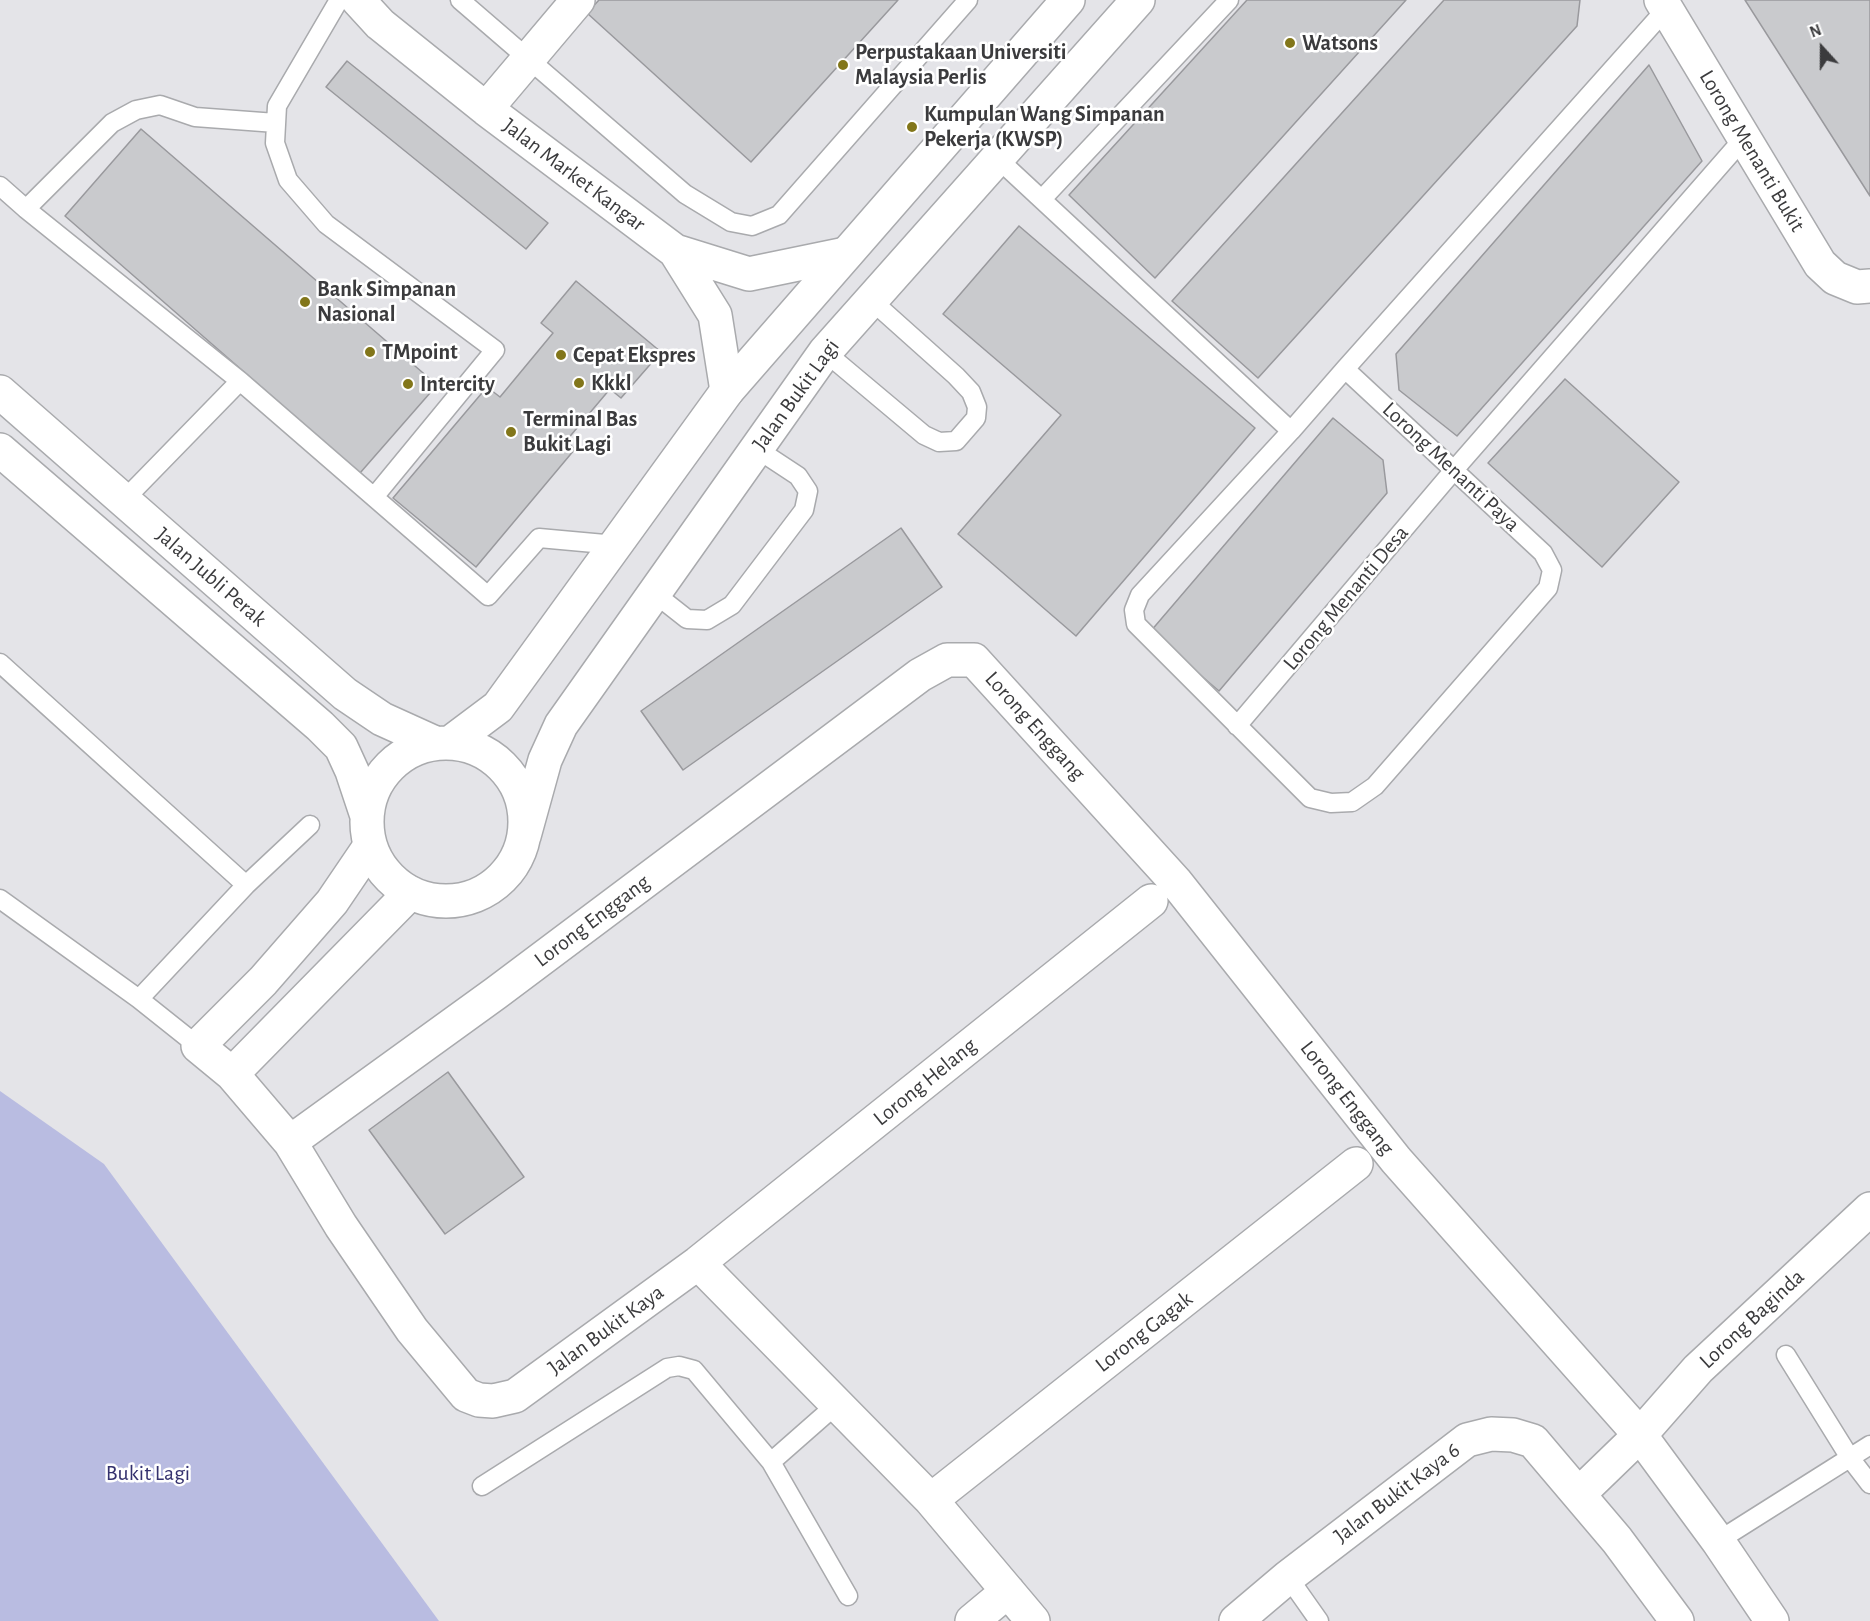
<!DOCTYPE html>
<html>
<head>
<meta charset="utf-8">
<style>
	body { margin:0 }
	#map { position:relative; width:1870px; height:1621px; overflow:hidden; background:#e4e4e8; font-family:"Alegreya Sans",sans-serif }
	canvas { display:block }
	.north { position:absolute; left:1792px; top:18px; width:60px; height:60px; -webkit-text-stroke:4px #fff; paint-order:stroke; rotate:339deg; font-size:16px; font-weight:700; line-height:24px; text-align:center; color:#3b3b3d }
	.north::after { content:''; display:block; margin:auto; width:21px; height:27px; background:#3b3b3d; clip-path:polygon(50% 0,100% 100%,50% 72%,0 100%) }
</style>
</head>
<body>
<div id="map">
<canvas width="1870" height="1621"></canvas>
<div class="north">N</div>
</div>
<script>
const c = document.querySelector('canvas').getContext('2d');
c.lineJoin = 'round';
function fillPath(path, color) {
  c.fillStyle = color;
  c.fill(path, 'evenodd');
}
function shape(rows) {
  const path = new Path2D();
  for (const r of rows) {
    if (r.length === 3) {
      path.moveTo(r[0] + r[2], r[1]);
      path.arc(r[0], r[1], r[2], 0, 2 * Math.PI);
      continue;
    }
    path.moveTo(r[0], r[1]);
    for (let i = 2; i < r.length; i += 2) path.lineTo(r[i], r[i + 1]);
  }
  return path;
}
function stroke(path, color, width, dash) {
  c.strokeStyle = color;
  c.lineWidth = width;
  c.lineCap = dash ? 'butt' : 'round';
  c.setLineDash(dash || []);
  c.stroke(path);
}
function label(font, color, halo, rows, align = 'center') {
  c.font = font + ' "Alegreya Sans",sans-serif';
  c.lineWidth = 5;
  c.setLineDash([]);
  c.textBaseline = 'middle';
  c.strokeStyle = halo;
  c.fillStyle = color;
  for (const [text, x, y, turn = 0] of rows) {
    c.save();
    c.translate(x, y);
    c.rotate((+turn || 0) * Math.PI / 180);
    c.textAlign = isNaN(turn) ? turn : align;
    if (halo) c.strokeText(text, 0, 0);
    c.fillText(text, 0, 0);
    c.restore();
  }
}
const green = shape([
	[0,1091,104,1164,439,1621,0,1621]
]);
const building = shape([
	[599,0,898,0,751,162,587,13,599,0],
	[1247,0,1406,0,1155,278,1069,195,1247,0],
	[1444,0,1580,0,1577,26,1258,378,1172,301,1444,0],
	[1745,0,1870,0,1870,196,1745,0],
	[347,61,548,223,526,249,326,87,347,61],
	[1649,65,1702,161,1457,436,1399,390,1396,354,1649,65],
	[141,129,437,385,360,473,65,216,141,129],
	[1019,226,1255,428,1076,636,958,534,1061,415,943,314,1019,226],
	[576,281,661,352,621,398,610,389,566,441,575,449,476,567,393,498,487,387,500,397,553,333,541,323,576,281],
	[1565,379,1679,482,1602,567,1488,463,1565,379],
	[1333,418,1383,460,1387,493,1219,691,1150,632,1333,418],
	[901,528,942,587,683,770,641,711,901,528],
	[448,1072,524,1177,445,1234,369,1130,448,1072]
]);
const lane = shape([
	[339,0,277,106,275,143,288,180,326,224,495,350,374,497],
	[460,0,685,194,731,222,752,226,779,215,968,0],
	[997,158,1291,431],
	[0,186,26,209,240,381,488,596,539,538,616,545],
	[1042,199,1229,0],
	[26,209,112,123,136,110,160,105,195,117,276,123],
	[825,352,924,435,939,442,956,441,976,418,977,407,971,392,956,376,871,300],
	[1345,369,1543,553,1552,570,1548,588,1375,786,1352,802,1331,803,1310,798,1136,624,1134,610,1140,595,1291,431,1345,369,1667,8],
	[124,500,240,381],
	[654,593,687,619,707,620,732,605,804,510,808,491,798,476,757,449],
	[0,663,246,885],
	[1237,726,1454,470,1744,138],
	[0,899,139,999,198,1046],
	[139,999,246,885,310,825],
	[1786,1355,1850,1458,1870,1484],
	[771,1462,837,1404],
	[482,1486,667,1368,679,1366,694,1370,771,1462,848,1596],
	[1718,1541,1870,1445],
	[1288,1577,1319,1621]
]);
const street = shape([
	[358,0,380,24,486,109,675,251,715,315,727,391],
	[1661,0,1820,264,1835,278,1857,287,1870,286],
	[486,109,578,0],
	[675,251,749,274,846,254],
	[370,846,332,902,263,981,198,1046,232,1074,290,1142,341,1226,412,1330,466,1395,479,1400,493,1401,515,1396,698,1263,1151,901],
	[232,1074,410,893],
	[290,1142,496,993,920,675,947,660,974,660,1175,881,1396,1160,1640,1435,1718,1541,1772,1621],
	[698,1263,931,1500,1033,1621],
	[1579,1494,1640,1435,1698,1369,1870,1209],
	[931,1500,1356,1164],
	[972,1621,1008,1591],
	[1236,1621,1288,1577,1467,1440,1491,1434,1513,1435,1533,1441,1617,1540,1677,1621]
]);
const secondary = shape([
	[0,392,345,694,382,719,435,743],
	[0,450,320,726,341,747,352,771,367,816],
	[450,743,498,707,727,391,1068,0],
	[446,822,79],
	[524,836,545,760,561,725,825,352,1138,0]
]);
const markers = [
	[1290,43,6,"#82761a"],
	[843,65,6,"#82761a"],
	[912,127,6,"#82761a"],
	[305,302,6,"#82761a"],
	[370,352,6,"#82761a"],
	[561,355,6,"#82761a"],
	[579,383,6,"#82761a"],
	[408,384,6,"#82761a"],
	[511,432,6,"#82761a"]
];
const poiNames = [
	["Watsons",1302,43],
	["Perpustakaan Universiti",855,52],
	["Malaysia Perlis",855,77],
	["Kumpulan Wang Simpanan",924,114],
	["Pekerja (KWSP)",924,139],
	["Bank Simpanan",317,289],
	["Nasional",317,314],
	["TMpoint",382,352],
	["Cepat Ekspres",573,355],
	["Kkkl",591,383],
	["Intercity",420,384],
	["Terminal Bas",523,419],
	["Bukit Lagi",523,444]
];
const streetNames = [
	["Lorong Menanti Bukit",1752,151,59],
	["Jalan Market Kangar",574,175,37],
	["Jalan Bukit Lagi",796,395,-54],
	["Lorong Menanti Paya",1451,467,43],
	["Jalan Jubli Perak",211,577,41],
	["Lorong Menanti Desa",1346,598,-50],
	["Lorong Enggang",1035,726,48],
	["Lorong Enggang",592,921,-37],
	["Lorong Helang",925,1082,-39],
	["Lorong Enggang",1347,1098,52],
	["Lorong Baginda",1752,1319,-43],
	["Jalan Bukit Kaya",606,1330,-36],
	["Lorong Gagak",1144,1332,-38],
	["Jalan Bukit Kaya 6",1397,1493,-37]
];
const parkNames = [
	["Bukit Lagi",148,1473]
];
fillPath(green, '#b9bce1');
fillPath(building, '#c9cacd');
stroke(building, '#99999d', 1.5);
stroke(lane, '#a9aaad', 21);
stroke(street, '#a9aaad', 36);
stroke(secondary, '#a9aaad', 36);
stroke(lane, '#fff', 18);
stroke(street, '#fff', 33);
stroke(secondary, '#fff', 33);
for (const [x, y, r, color] of markers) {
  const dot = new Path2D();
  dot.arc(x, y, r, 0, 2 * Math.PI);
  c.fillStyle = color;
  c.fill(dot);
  stroke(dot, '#fff', 2);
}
label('bold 22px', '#3b3b3d', '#fff', poiNames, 'left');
label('22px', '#3b3b3d', '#fff', streetNames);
label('22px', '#34316e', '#fff', parkNames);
</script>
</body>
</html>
